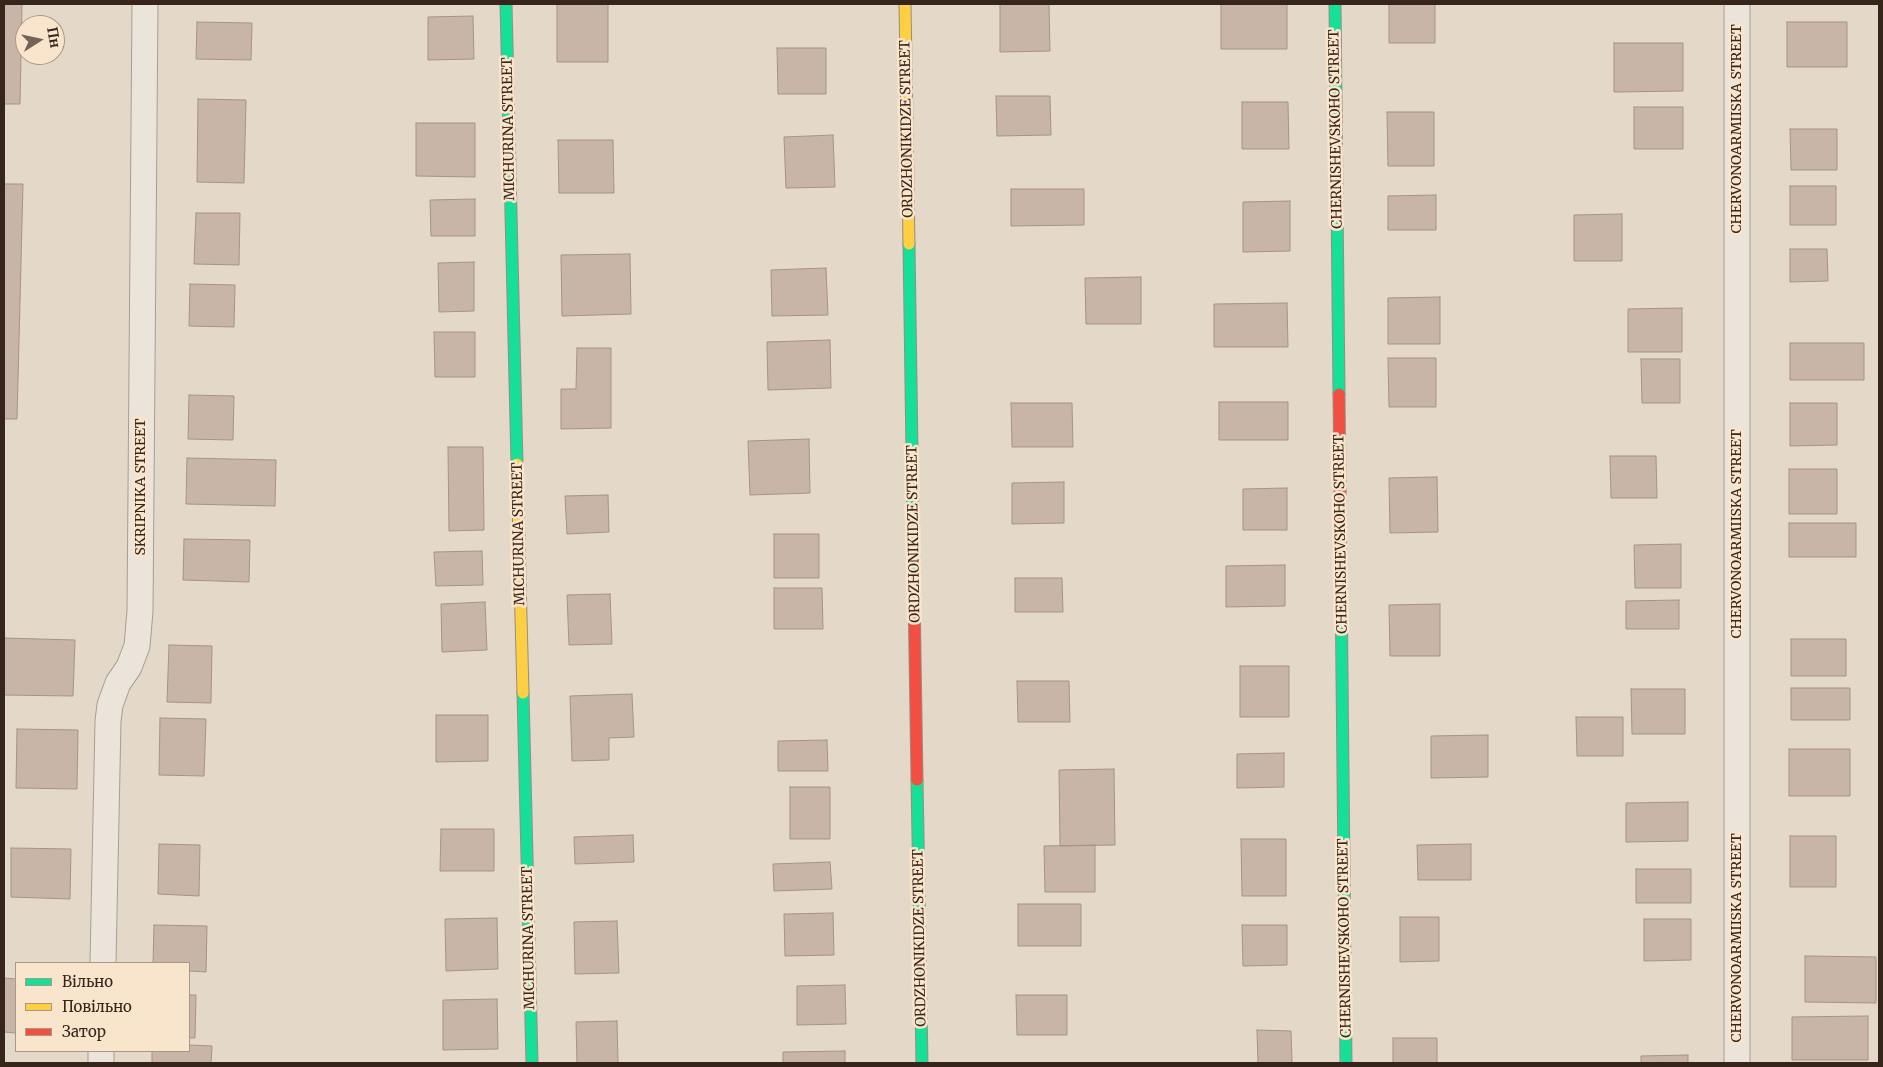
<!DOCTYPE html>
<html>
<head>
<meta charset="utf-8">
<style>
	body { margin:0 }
	#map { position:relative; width:1883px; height:1067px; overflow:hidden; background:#e4d8c8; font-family:Merriweather,serif }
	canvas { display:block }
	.frame { position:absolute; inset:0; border:5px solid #37241a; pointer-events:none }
	.legend { position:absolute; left:15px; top:962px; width:175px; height:90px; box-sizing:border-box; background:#f8e5cb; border:1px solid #ab9884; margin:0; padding:6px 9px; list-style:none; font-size:15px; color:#37241a }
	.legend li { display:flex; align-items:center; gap:10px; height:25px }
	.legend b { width:25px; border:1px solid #ab9884 }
	.north { position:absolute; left:15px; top:15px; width:50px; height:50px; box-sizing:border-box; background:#f8e5cb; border:1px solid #ab9884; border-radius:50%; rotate:80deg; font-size:14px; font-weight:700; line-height:20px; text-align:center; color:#37241a }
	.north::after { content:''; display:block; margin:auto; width:18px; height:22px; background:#746357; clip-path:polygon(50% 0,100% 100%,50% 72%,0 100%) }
</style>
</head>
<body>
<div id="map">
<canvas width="1883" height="1067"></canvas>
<div class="frame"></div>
<ul class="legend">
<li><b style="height:6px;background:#16e098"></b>Вільно</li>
<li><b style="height:6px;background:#ffcf43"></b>Повільно</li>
<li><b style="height:6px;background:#f24e42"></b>Затор</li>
</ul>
<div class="north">Пн</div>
</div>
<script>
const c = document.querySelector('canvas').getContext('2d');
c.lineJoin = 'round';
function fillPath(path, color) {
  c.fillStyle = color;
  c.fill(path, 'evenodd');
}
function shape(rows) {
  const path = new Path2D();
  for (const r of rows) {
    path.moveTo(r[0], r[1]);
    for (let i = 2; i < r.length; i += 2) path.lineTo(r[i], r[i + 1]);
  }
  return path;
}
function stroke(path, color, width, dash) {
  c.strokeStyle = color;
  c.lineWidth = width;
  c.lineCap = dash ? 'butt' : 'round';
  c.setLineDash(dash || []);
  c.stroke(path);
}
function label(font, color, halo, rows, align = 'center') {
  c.font = font + ' Merriweather,serif';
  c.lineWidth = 5;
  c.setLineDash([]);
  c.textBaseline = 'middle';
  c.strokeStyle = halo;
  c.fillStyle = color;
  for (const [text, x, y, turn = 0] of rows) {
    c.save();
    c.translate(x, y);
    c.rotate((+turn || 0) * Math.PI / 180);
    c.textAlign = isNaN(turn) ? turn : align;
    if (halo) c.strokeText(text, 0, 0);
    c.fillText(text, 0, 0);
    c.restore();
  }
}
const building = shape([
	[4,4,22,4,20,104,4,104,4,4],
	[557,4,608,4,608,62,557,62,557,4],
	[1000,4,1049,4,1050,51,1000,52,1000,4],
	[1221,4,1287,4,1287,49,1221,49,1221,4],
	[1389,4,1435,4,1435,43,1389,43,1389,4],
	[473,16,474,59,428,60,428,17,473,16],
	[197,22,252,23,251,60,196,59,197,22],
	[1787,22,1847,22,1847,67,1787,67,1787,22],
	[1614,43,1683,43,1683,91,1614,92,1614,43],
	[777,48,826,48,826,94,778,94,777,48],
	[996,96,1050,96,1051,135,997,136,996,96],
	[198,99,246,100,244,183,197,182,198,99],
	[1242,102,1288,102,1289,149,1242,149,1242,102],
	[1634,107,1683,107,1683,149,1634,149,1634,107],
	[1387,112,1434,112,1434,166,1388,166,1387,112],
	[416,123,475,123,475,177,416,176,416,123],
	[1790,129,1837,129,1837,170,1791,170,1790,129],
	[833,135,835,187,786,188,784,137,833,135],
	[558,140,613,140,614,193,559,193,558,140],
	[4,184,23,184,17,419,4,419,4,184],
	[1790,186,1836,186,1836,225,1790,225,1790,186],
	[1011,189,1084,189,1084,225,1011,226,1011,189],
	[1436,195,1436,230,1388,230,1388,196,1436,195],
	[475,199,475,236,431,236,430,200,475,199],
	[1290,201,1290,251,1243,252,1243,202,1290,201],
	[196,213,240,213,239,265,194,264,196,213],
	[1622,214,1622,261,1574,261,1574,215,1622,214],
	[1790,249,1827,249,1828,281,1790,282,1790,249],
	[630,254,631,314,562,316,561,255,630,254],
	[474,262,474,311,439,312,438,263,474,262],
	[826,268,828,315,772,316,771,270,826,268],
	[1141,277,1141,324,1086,324,1085,278,1141,277],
	[190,284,235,285,234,327,189,326,190,284],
	[1440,297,1440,344,1388,344,1388,298,1440,297],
	[1287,303,1288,347,1214,347,1214,304,1287,303],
	[1682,308,1682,352,1628,352,1628,309,1682,308],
	[434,332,475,332,475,377,435,377,434,332],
	[830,340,831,388,768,390,767,342,830,340],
	[1790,343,1864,343,1864,380,1790,380,1790,343],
	[577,348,611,348,611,428,561,429,561,389,576,389,577,348],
	[1388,358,1436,358,1436,407,1389,407,1388,358],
	[1641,359,1680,359,1680,403,1642,403,1641,359],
	[189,395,234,396,233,440,188,439,189,395],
	[1219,402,1288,402,1288,440,1219,440,1219,402],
	[1011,403,1072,403,1073,447,1012,447,1011,403],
	[1790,403,1837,403,1837,445,1790,446,1790,403],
	[809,439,810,493,750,495,748,441,809,439],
	[448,447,483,447,484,530,449,531,448,447],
	[1610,456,1656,456,1657,498,1611,498,1610,456],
	[187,458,276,460,275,506,186,504,187,458],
	[1789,469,1837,469,1837,514,1789,514,1789,469],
	[1437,477,1438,532,1390,533,1389,478,1437,477],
	[1064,482,1064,523,1012,524,1012,483,1064,482],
	[1287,488,1287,530,1243,530,1243,489,1287,488],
	[608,495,609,532,567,534,565,496,608,495],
	[1789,523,1856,523,1856,557,1789,557,1789,523],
	[774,534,819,534,819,578,774,578,774,534],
	[184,539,250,540,249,582,183,580,184,539],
	[1681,544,1681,588,1635,588,1634,545,1681,544],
	[482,551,483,585,436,586,434,552,482,551],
	[1285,565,1285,606,1226,607,1226,566,1285,565],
	[1015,578,1062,578,1063,612,1015,612,1015,578],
	[774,588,822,588,823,629,774,629,774,588],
	[610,594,612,644,569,645,567,595,610,594],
	[1679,600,1679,629,1626,629,1626,601,1679,600],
	[485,602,487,650,442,652,441,604,485,602],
	[1440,604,1440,656,1390,656,1389,605,1440,604],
	[4,638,75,640,73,696,4,695,4,638],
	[1791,639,1846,639,1846,676,1791,676,1791,639],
	[169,645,212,646,211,703,167,702,169,645],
	[1240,666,1289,666,1289,717,1240,717,1240,666],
	[1017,681,1069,681,1070,722,1018,722,1017,681],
	[1791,688,1850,688,1850,720,1791,720,1791,688],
	[1631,689,1685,689,1685,734,1632,734,1631,689],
	[632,694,634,737,609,738,609,760,572,761,570,696,632,694],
	[436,715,488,715,488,761,436,762,436,715],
	[1576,717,1623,717,1623,756,1577,756,1576,717],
	[160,718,206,719,204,776,159,775,160,718],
	[17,729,78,730,77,789,16,788,17,729],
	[1488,735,1488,777,1431,778,1431,736,1488,735],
	[827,740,828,771,778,771,778,741,827,740],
	[1789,749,1850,749,1850,796,1789,796,1789,749],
	[1284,753,1284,787,1237,788,1237,754,1284,753],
	[1114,769,1115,845,1060,846,1059,770,1114,769],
	[790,787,830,787,830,839,790,839,790,787],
	[1688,802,1688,841,1626,842,1626,803,1688,802],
	[441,829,494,829,494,871,440,871,441,829],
	[633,835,634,862,575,864,574,837,633,835],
	[1790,836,1836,836,1836,887,1790,887,1790,836],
	[1241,839,1286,839,1286,896,1242,896,1241,839],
	[159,844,200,845,199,896,158,894,159,844],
	[1471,844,1471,880,1418,880,1417,845,1471,844],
	[1095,845,1095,892,1045,892,1044,846,1095,845],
	[11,848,71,849,70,899,11,897,11,848],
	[830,862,832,889,774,891,773,864,830,862],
	[1636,869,1691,869,1691,903,1636,903,1636,869],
	[1018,904,1081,904,1081,946,1018,946,1018,904],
	[833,913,834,955,785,956,784,914,833,913],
	[1400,917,1439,917,1439,961,1400,962,1400,917],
	[497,918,498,969,446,971,445,919,497,918],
	[1644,919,1691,919,1691,960,1644,961,1644,919],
	[617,921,619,973,575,974,574,922,617,921],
	[154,925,207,926,206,972,189,971,189,963,153,963,154,925],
	[1242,925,1287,925,1287,965,1243,966,1242,925],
	[1805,956,1876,957,1876,1003,1805,1002,1805,956],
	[4,978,16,979,16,1033,4,1032,4,978],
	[845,985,846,1024,797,1025,797,986,845,985],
	[189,995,196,995,195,1038,189,1038,189,995],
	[1016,995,1067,995,1067,1035,1017,1035,1016,995],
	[497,999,498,1049,443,1050,443,1000,497,999],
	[1868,1016,1868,1060,1792,1060,1792,1017,1868,1016],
	[617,1021,618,1063,577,1063,576,1022,617,1021],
	[1257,1030,1291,1031,1292,1063,1258,1063,1257,1030],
	[1393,1038,1437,1038,1437,1063,1393,1063,1393,1038],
	[189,1045,212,1046,211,1063,152,1063,152,1051,189,1051,189,1045],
	[845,1051,845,1063,783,1063,783,1052,845,1051],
	[1688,1055,1688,1063,1641,1063,1641,1056,1688,1055]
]);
const street = shape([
	[1737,4,1737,1063],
	[103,963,108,721,110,705,118,683,129,667,137,646,140,611,145,4],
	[101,1063,101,1051]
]);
const fast = shape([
	[506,4,517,464],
	[1335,4,1339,394],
	[909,244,914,592],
	[1341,578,1346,1063],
	[523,693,532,1063],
	[917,780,922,1063]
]);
const slow = shape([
	[905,4,909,244],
	[517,464,523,693]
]);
const jam = shape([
	[1339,394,1341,578],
	[914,592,917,780]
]);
const streetNames = [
	["MICHURINA STREET",509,129,-91],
	["ORDZHONIKIDZE STREET",907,129,-91],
	["CHERNISHEVSKOHO STREET",1336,129,-91],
	["CHERVONOARMIISKA STREET",1737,129,-90],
	["SKRIPNIKA STREET",141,487,-90],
	["MICHURINA STREET",519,534,-91],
	["ORDZHONIKIDZE STREET",914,534,-91],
	["CHERNISHEVSKOHO STREET",1341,534,-91],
	["CHERVONOARMIISKA STREET",1737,534,-90],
	["MICHURINA STREET",529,938,-91],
	["ORDZHONIKIDZE STREET",920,938,-91],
	["CHERNISHEVSKOHO STREET",1345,938,-91],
	["CHERVONOARMIISKA STREET",1737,938,-90]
];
fillPath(building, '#c8b5a8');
stroke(building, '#a49388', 1);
stroke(street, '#a99d92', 27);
stroke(fast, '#988d82', 13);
stroke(slow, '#988d82', 13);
stroke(jam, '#988d82', 13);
stroke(street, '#ebe4da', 25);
stroke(fast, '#16e098', 11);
stroke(slow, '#ffcf43', 11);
stroke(jam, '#f24e42', 11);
label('14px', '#37241a', '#f8e5cb', streetNames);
</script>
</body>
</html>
